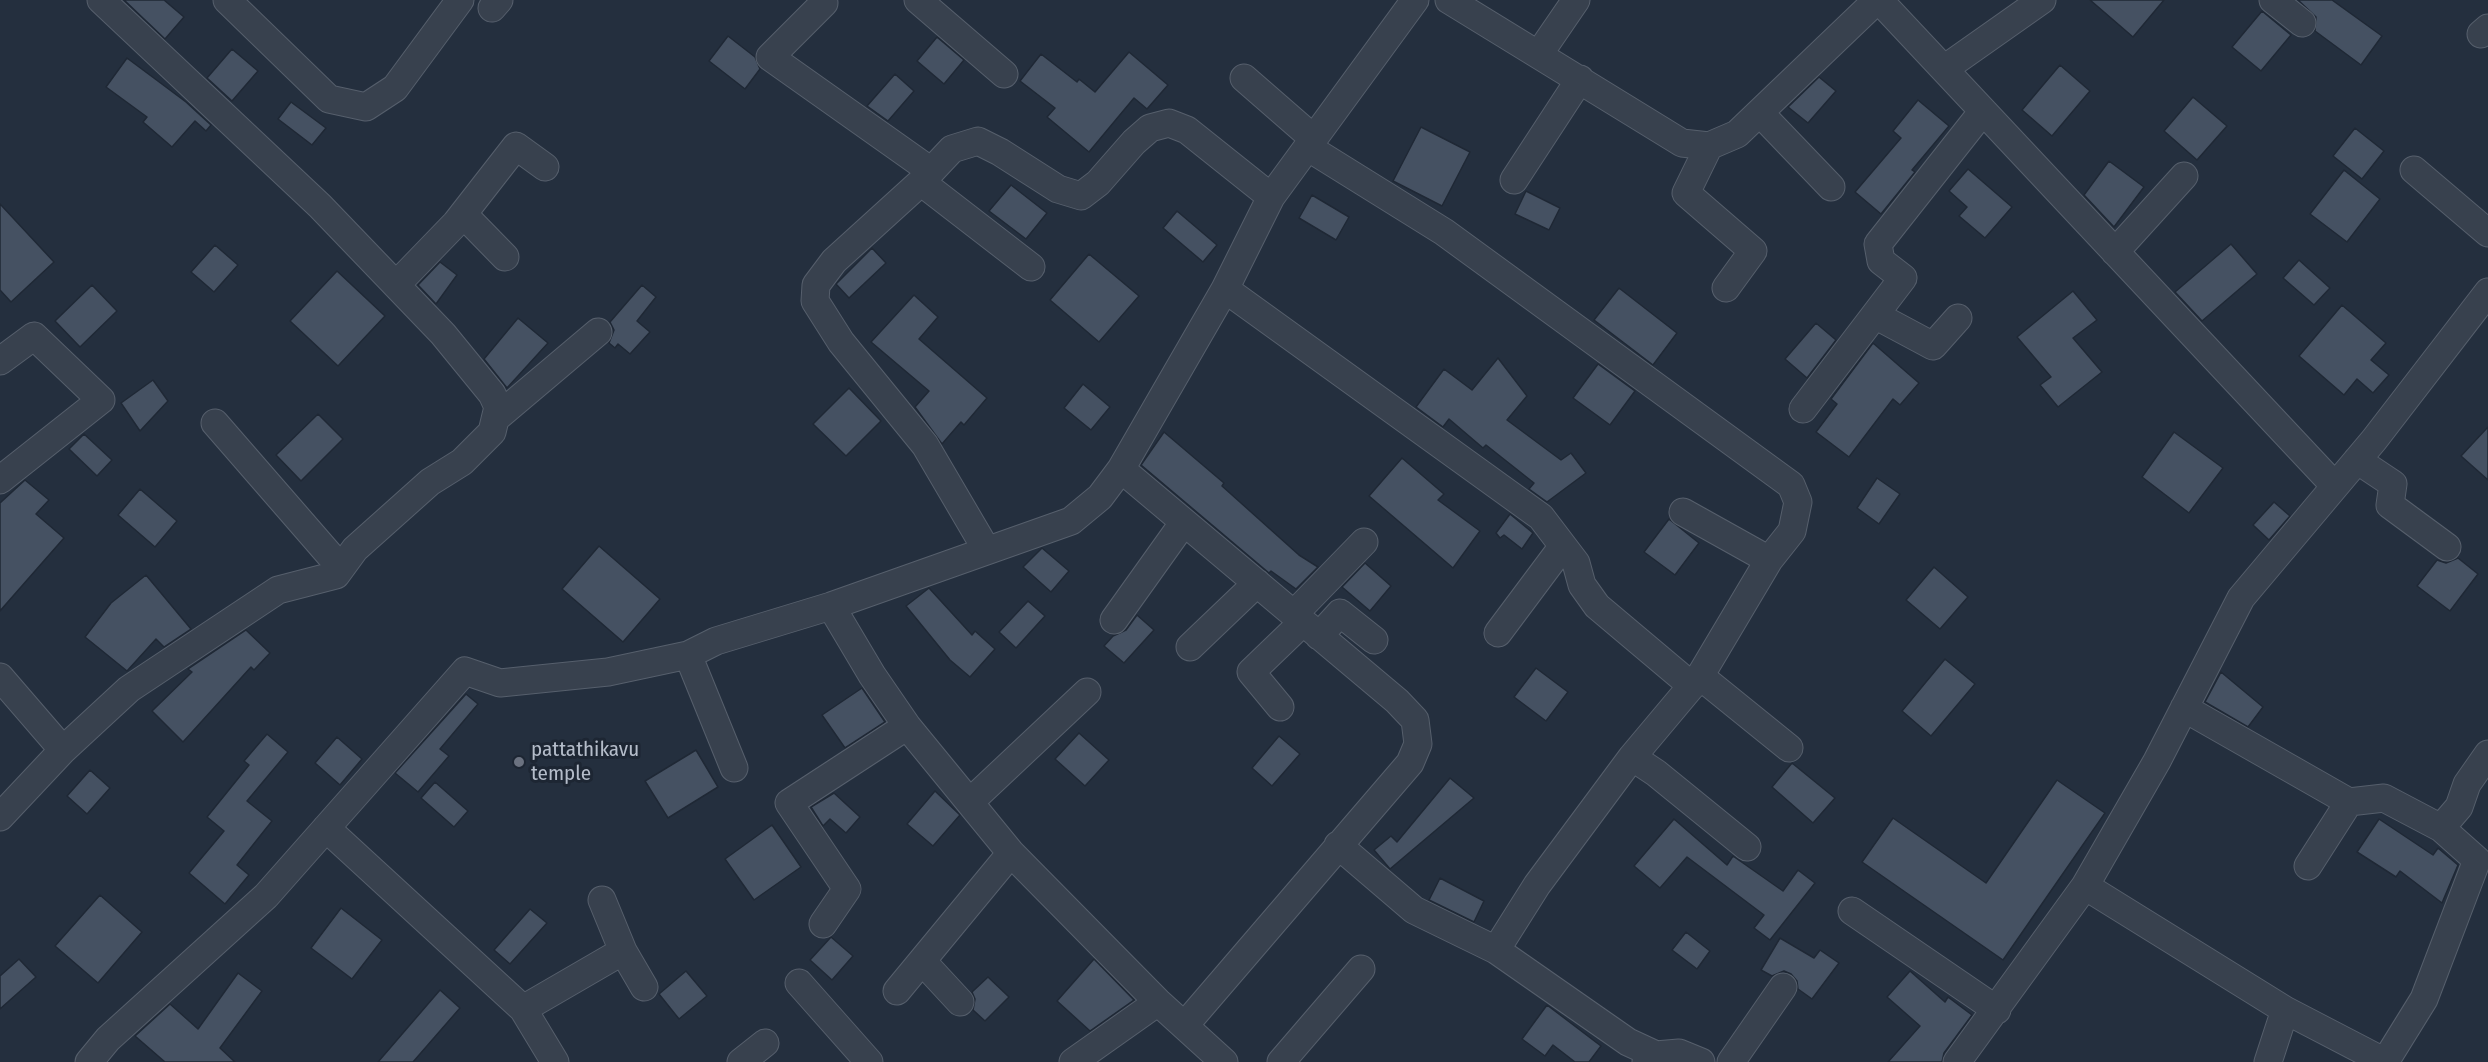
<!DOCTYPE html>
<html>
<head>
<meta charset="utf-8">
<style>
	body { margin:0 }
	canvas { display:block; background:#242f3e }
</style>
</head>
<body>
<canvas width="2488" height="1062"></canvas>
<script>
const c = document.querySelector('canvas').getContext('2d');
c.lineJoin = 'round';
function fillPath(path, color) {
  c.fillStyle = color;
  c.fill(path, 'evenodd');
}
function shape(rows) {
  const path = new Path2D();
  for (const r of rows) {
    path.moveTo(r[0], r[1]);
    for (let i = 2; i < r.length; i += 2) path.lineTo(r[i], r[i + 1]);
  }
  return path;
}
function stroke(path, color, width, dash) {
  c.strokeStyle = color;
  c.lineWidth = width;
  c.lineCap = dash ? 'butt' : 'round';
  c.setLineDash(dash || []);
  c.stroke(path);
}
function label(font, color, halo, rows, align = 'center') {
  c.font = font + ' "Fira Sans Condensed",sans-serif';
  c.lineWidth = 6;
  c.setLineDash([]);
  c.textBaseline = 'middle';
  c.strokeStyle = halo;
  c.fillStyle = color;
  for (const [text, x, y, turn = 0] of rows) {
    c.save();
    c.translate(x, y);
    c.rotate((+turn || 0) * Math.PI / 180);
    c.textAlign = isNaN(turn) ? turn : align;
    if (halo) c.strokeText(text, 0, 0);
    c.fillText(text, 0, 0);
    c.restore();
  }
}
const building = shape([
	[124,0,164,0,184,17,165,39,124,0],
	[2090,0,2164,0,2133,37,2090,0],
	[2298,0,2332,0,2382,36,2361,65,2315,31,2316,17,2298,0],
	[2262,11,2291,35,2261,71,2232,47,2262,11],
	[728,36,755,57,760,69,745,89,709,61,728,36],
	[937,37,964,60,944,84,917,61,937,37],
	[232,49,258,71,232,101,207,78,232,49],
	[1129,52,1168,85,1147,109,1134,98,1089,152,1047,117,1055,108,1020,81,1041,54,1077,82,1079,79,1095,92,1129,52],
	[127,58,186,102,211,125,206,131,195,121,172,147,143,122,147,117,106,87,127,58],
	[2060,65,2090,91,2052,136,2022,110,2060,65],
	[895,74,914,91,888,121,867,106,895,74],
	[1819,77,1836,91,1808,123,1788,107,1819,77],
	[2193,97,2227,126,2197,160,2164,131,2193,97],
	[1918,100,1949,126,1912,170,1915,172,1881,214,1855,192,1901,138,1893,131,1918,100],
	[291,102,326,128,312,145,278,119,291,102],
	[1421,127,1470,152,1442,206,1393,181,1421,127],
	[2355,128,2384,151,2362,179,2333,156,2355,128],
	[2109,161,2144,187,2114,227,2084,195,2109,161],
	[1968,169,2012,207,1985,238,1959,216,1967,207,1949,191,1968,169],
	[2344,170,2380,199,2347,242,2310,214,2344,170],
	[1011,185,1047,213,1026,239,989,211,1011,185],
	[1526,191,1560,208,1549,230,1515,214,1526,191],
	[1312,195,1349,217,1336,240,1299,218,1312,195],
	[0,204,54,262,11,302,0,290,0,204],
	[1177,211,1217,245,1203,262,1163,228,1177,211],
	[2231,244,2257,274,2202,321,2175,292,2231,244],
	[215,245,238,265,214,292,191,272,215,245],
	[872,248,886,263,849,298,836,284,872,248],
	[1089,254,1139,296,1099,342,1050,300,1089,254],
	[2299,260,2330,288,2314,305,2283,278,2299,260],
	[440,262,457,275,436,304,418,285,440,262],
	[337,271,385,316,338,366,290,321,337,271],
	[92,285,117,311,80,347,55,321,92,285],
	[642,285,656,297,637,321,650,332,630,354,618,344,615,348,609,343,614,330,610,322,642,285],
	[1619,288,1677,333,1653,365,1594,320,1619,288],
	[2073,291,2097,320,2073,338,2102,372,2058,407,2040,385,2051,377,2017,337,2073,291],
	[914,295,938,317,919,339,987,398,964,425,961,422,942,444,915,407,929,391,871,342,914,295],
	[2342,305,2386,343,2371,360,2389,375,2373,393,2357,379,2344,395,2299,356,2342,305],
	[518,318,548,343,507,388,484,359,518,318],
	[1816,323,1836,340,1807,378,1785,359,1816,323],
	[1873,343,1919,383,1900,405,1893,399,1849,457,1816,432,1837,404,1831,399,1873,343],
	[1498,358,1527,396,1507,420,1561,460,1571,453,1586,473,1547,502,1529,489,1534,483,1486,445,1483,448,1449,419,1443,427,1416,407,1444,369,1472,390,1498,358],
	[1598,364,1635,391,1610,425,1573,398,1598,364],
	[153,380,168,401,140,431,121,403,153,380],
	[1083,384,1110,407,1091,430,1064,408,1083,384],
	[849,388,881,421,846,456,813,424,849,388],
	[318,414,343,439,301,481,276,455,318,414],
	[2488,427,2488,480,2461,456,2488,427],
	[1164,432,1224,483,1222,486,1299,555,1318,567,1296,589,1271,571,1269,573,1141,465,1164,432],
	[2174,432,2223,468,2189,513,2142,477,2174,432],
	[84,434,112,460,97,476,69,449,84,434],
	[1402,458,1444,494,1438,500,1480,531,1453,568,1369,496,1402,458],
	[1877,478,1900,494,1879,524,1857,508,1877,478],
	[25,480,49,500,36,514,64,538,0,611,0,503,25,480],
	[140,489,177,521,155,547,118,515,140,489],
	[2274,502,2290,516,2269,540,2253,525,2274,502],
	[1510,514,1533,533,1522,549,1504,535,1500,538,1496,533,1510,514],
	[1669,519,1699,543,1675,575,1644,552,1669,519],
	[599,546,660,599,623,642,562,589,599,546],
	[1042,548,1069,571,1051,592,1023,567,1042,548],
	[2458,558,2478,574,2450,611,2417,586,2437,560,2446,563,2458,558],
	[1365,563,1391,586,1370,611,1342,587,1365,563],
	[1934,567,1968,597,1940,629,1906,600,1934,567],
	[146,575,191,629,164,647,156,639,127,671,85,637,111,603,146,575],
	[929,588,972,635,975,631,995,649,970,677,950,660,906,606,929,588],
	[1028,601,1045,616,1016,648,999,632,1028,601],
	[1137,615,1154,630,1124,663,1104,646,1113,636,1126,630,1137,615],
	[246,630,270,653,254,670,251,667,183,742,152,711,192,672,188,669,246,630],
	[1945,659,1975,684,1931,736,1902,711,1945,659],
	[1536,668,1568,692,1546,721,1514,697,1536,668],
	[2221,672,2263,707,2248,727,2205,702,2221,672],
	[862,688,885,722,845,748,822,715,862,688],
	[466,694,478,704,440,749,449,756,418,792,395,773,466,694],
	[1079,733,1109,760,1085,786,1055,759,1079,733],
	[267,734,288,752,247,801,272,821,237,865,249,875,225,904,189,873,224,831,207,817,249,765,244,761,267,734],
	[1279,736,1300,754,1272,786,1252,768,1279,736],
	[337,737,362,759,340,785,315,763,337,737],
	[696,750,718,787,668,818,645,781,696,750],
	[1792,763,1835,798,1813,823,1772,787,1792,763],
	[90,770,110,788,87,814,67,796,90,770],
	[1450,778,1474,798,1390,869,1374,850,1391,836,1397,842,1450,778],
	[2057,780,2105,813,2003,960,1862,862,1893,818,1986,883,2057,780],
	[435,782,468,811,454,827,421,798,435,782],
	[935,791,960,815,933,846,907,824,935,791],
	[834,793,860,817,846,833,830,819,823,826,811,807,834,793],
	[1674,819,1727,865,1733,856,1783,891,1798,870,1815,883,1770,940,1754,928,1764,915,1687,857,1660,888,1634,866,1674,819],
	[2379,819,2433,855,2438,848,2458,865,2442,903,2400,871,2396,877,2357,852,2379,819],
	[772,825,801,867,754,900,725,859,772,825],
	[1440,878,1484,901,1474,922,1429,900,1440,878],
	[100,895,142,932,98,983,55,946,100,895],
	[341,908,382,940,352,979,311,948,341,908],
	[530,909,547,923,510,964,494,950,530,909],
	[1686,932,1710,951,1697,969,1672,950,1686,932],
	[831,937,853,956,832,980,810,960,831,937],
	[1780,938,1814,958,1820,950,1839,963,1812,999,1798,989,1797,981,1791,974,1784,971,1772,976,1761,970,1780,938],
	[19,959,36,977,0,1009,0,976,19,959],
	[1094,959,1134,1000,1090,1031,1057,1001,1094,959],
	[686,971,707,996,679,1019,659,994,686,971],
	[1910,971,1945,1002,1948,997,1972,1015,1944,1053,1942,1062,1888,1062,1920,1026,1887,997,1910,971],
	[238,973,262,991,220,1048,235,1062,165,1062,135,1036,170,1004,198,1029,238,973],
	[988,977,1009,997,985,1021,973,1010,975,999,972,992,988,977],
	[440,990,460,1008,413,1062,378,1062,440,990],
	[1547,1005,1601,1046,1589,1062,1575,1062,1553,1045,1545,1056,1522,1039,1547,1005]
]);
const minor = shape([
	[227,0,329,99,366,107,395,88,460,0],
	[918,0,1004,74],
	[1449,0,1682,143,1709,146,1737,134,1877,0],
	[1879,0,2335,486],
	[2273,0,2302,23],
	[824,3,770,57,931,171],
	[492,8,499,0],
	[2481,34,2488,28],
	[1539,54,1576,0],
	[1944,69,2042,0],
	[1244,78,1314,139],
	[1760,113,1831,187],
	[1709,146,1686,193,1753,251,1726,288],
	[1309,148,1444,232,1791,485,1798,502,1792,531,1769,560,1700,676,1632,757,1537,885,1496,950],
	[2414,170,2488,233],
	[1514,180,1580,79],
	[921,182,1031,267],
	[463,214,505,257],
	[2115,252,2184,176],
	[396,285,456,223,516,146,545,167],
	[1225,289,1541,517,1576,563,1582,585,1597,606,1692,686],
	[1875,315,1933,346,1958,318],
	[0,361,34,336,101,400,0,480],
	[1803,409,1903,278,1881,261,1878,244,1983,111],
	[495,419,598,332],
	[215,423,341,568],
	[2357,460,2393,484,2390,505,2447,547],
	[1121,469,1397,701,1415,720,1418,744,1410,763,1185,1025],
	[1683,512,1769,560],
	[986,549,925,445,841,342,815,301,816,285,834,261,921,182,952,149,978,141,1000,152,1058,189,1081,196,1098,183,1134,142,1150,128,1169,123,1187,130,1271,197],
	[831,606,872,675,907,726,1011,853,1158,1002,1224,1062],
	[1294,614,1364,542],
	[1114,620,1184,522],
	[1498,633,1563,546],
	[1319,636,1340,613,1374,640],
	[1190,647,1257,583],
	[688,655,734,768],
	[1700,676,1789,748],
	[0,677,63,750],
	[1280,707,1251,672,1303,622],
	[2184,708,2349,802,2384,798,2441,828],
	[1632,757,1656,773,1747,847],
	[971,801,1087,692],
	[0,817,63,750,129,689,278,590,336,575,355,549,430,482,462,462,492,432,498,407,492,394,443,334,320,206,101,0],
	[326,828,523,1009,555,1062],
	[1338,845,1414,910,1496,950,1628,1042,1656,1055],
	[2308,866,2349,802],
	[2085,886,2285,1010,2385,1062,2424,999,2477,860,2441,828,2459,807,2467,784,2488,754],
	[602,900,623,951],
	[1852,911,1997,1010],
	[823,924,847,889,789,803,907,726],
	[923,962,960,1002],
	[799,983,869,1062],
	[897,991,1011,853],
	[523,1009,623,951,644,987],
	[89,1062,108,1039,266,896,465,671,500,683,608,672,688,655,716,641,831,606,1071,521,1100,497,1121,469,1225,289,1271,197,1415,0],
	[741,1062,765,1043],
	[1073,1062,1158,1002],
	[1281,1062,1361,969],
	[1646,1062,1656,1055,1679,1053,1701,1062],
	[1731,1062,1783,987],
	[1957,1062,2085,886,2157,761,2241,598,2374,440,2488,292],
	[2268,1062,2285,1010]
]);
const markers = [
	[519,762,6,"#6b7280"]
];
const poiNames = [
	["pattathikavu",531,750],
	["temple",531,774]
];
fillPath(building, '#455162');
stroke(building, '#1f2835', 1.5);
stroke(minor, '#565f6c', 29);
stroke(minor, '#38414e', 27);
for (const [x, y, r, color] of markers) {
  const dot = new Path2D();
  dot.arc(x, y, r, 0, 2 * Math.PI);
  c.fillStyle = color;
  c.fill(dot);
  stroke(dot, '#1d2633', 2);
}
label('21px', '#b4bcc9', '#1d2633', poiNames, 'left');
</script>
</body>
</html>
